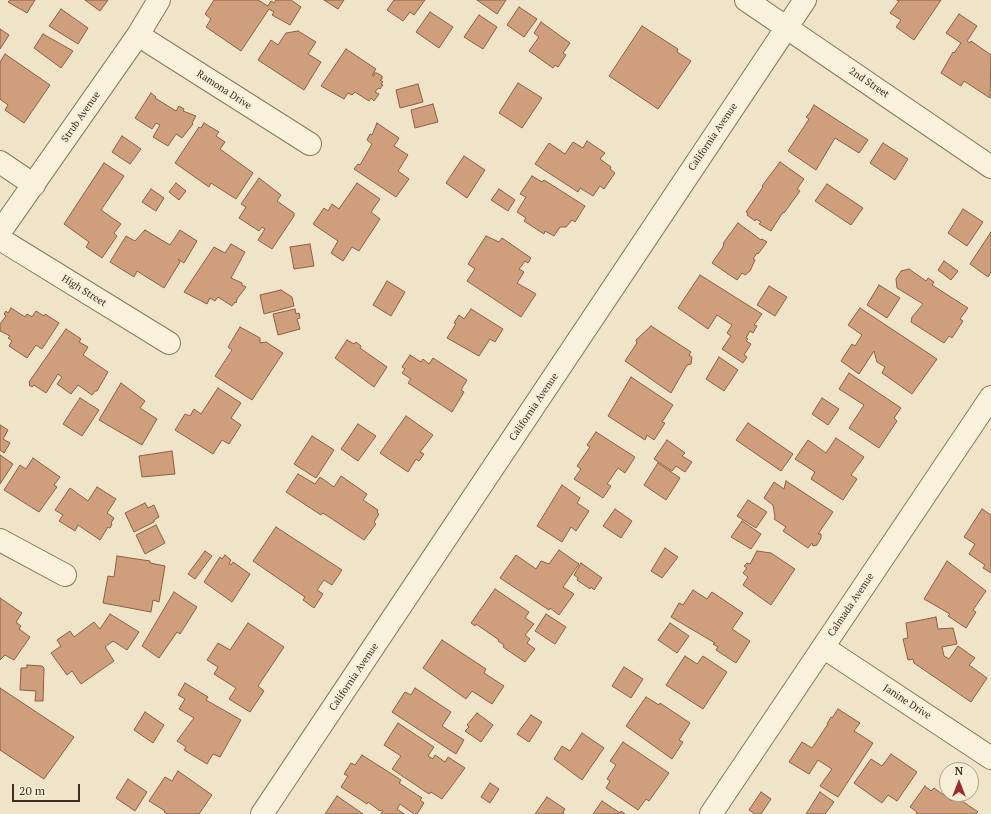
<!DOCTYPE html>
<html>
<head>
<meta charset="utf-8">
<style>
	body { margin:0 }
	#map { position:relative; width:991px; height:814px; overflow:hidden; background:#f0e4c8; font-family:"PT Serif",serif }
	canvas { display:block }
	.north { position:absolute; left:939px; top:762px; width:40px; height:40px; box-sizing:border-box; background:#f7eed8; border:1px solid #ada18e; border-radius:50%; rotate:0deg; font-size:11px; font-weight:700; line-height:16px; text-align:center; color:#3d2e20 }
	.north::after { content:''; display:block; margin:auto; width:14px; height:18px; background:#9e2a2b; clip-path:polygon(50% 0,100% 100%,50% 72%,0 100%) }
	.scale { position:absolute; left:12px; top:784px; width:68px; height:18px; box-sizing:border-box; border:2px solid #3d2e20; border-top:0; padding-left:5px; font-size:12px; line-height:14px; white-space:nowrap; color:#3d2e20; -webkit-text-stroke:3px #f7eed8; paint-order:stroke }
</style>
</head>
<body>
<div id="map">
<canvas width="991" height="814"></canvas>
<div class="north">N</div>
<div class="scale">20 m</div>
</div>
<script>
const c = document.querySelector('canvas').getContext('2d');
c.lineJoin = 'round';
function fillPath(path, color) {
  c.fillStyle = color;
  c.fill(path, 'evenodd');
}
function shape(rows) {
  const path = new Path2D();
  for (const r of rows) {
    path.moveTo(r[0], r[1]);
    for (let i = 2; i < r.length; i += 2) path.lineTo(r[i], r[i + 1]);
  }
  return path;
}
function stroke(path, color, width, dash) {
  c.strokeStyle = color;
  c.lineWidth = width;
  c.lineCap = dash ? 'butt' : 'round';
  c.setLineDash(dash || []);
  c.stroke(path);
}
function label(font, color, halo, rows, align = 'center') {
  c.font = font + ' "PT Serif",serif';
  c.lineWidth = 4;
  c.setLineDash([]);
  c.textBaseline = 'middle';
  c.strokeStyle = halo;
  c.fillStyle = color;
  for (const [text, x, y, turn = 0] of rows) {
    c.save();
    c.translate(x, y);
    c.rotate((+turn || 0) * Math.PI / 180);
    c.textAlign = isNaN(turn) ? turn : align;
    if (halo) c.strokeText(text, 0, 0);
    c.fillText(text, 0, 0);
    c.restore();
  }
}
const building = shape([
	[10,0,35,0,27,13,8,2,10,0],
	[85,0,108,0,100,11,85,0],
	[214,0,258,0,268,6,271,1,274,3,276,0,291,0,301,7,290,25,272,15,274,12,269,9,241,51,206,27,211,19,205,14,214,0],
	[324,0,344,0,338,9,324,0],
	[394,0,425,0,414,15,410,12,403,21,387,10,394,0],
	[477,0,506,0,497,14,477,0],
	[897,0,941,0,914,40,896,27,901,20,890,13,899,1,897,0],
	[519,7,537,19,524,37,507,25,519,7],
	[61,9,88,28,78,44,49,26,61,9],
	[430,12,453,27,439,48,416,32,430,12],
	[959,14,977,26,967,41,970,43,971,41,991,55,990,98,964,81,961,86,941,73,953,52,954,53,961,43,946,33,959,14],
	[479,15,497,27,483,49,464,37,479,15],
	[541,22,570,43,563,53,566,55,558,67,555,65,553,68,529,51,539,37,534,33,541,22],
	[642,26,678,49,677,52,691,61,658,109,609,76,642,26],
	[0,29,9,35,0,49,0,29],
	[298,31,316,42,308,54,321,62,304,90,258,60,271,40,278,45,286,33,298,31],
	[43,34,73,51,61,68,34,48,43,34],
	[346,49,376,69,372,75,374,76,374,73,377,73,382,76,382,79,380,80,383,82,381,84,383,85,380,89,378,88,375,92,379,94,374,101,371,98,369,101,355,92,352,95,348,93,344,99,321,86,346,49],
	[5,54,50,85,24,123,5,110,8,105,0,99,0,62,5,54],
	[518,83,542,98,522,128,499,113,518,83],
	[418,84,423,102,400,108,396,90,418,84],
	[151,93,156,97,155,98,176,111,179,106,184,109,183,111,196,116,192,123,193,124,182,138,176,134,168,146,153,137,160,125,156,123,152,129,135,118,151,93],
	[433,104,438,122,415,128,411,110,433,104],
	[814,105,868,140,859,153,835,138,816,170,788,151,809,119,806,117,809,114,814,105],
	[204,123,219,132,216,136,225,142,220,149,253,173,236,199,211,183,209,187,175,163,199,127,201,128,204,123],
	[377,123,399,138,394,146,408,155,398,171,409,179,396,197,354,169,358,164,360,165,372,144,367,140,370,134,372,135,377,123],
	[122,136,141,149,130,164,112,152,122,136],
	[587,141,605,153,600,159,611,167,610,169,615,173,604,189,600,186,593,196,580,188,578,192,535,164,549,143,565,154,573,142,583,148,587,141],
	[883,143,908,159,895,180,870,163,883,143],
	[464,156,485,170,467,198,446,183,464,156],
	[780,162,804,179,797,189,800,191,784,213,783,212,771,231,759,224,761,222,756,219,755,221,747,215,748,213,746,212,763,187,762,186,780,162],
	[104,163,124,176,101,210,121,224,114,233,117,236,102,258,86,247,89,242,64,224,104,163],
	[532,176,542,182,544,180,585,206,575,222,572,220,566,227,560,227,554,236,545,231,544,234,524,221,526,218,517,212,526,197,520,194,532,176],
	[259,178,281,195,277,201,294,213,294,216,272,249,258,240,265,229,262,227,259,231,239,218,246,207,241,204,259,178],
	[176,183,186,191,179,200,169,192,176,183],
	[357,183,380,199,371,212,380,219,359,251,352,247,343,261,331,253,338,241,313,224,324,208,328,211,332,204,339,209,357,183],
	[827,184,863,208,851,225,815,201,827,184],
	[151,189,164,198,156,211,142,202,151,189],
	[499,189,515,200,508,211,491,200,499,189],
	[963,209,983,222,967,246,948,233,963,209],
	[738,223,761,240,762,239,767,242,758,254,757,253,753,259,755,260,750,271,745,275,742,273,737,280,712,263,723,247,724,242,738,223],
	[145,230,170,245,180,230,197,241,184,263,178,259,180,262,164,288,137,271,134,277,110,262,126,236,135,241,145,230],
	[991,232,991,272,988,277,970,264,991,232],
	[486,236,499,242,502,238,531,258,528,263,525,261,519,269,524,272,517,283,536,294,521,317,467,281,475,269,468,264,486,236],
	[231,244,245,252,231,278,242,283,242,285,246,287,237,299,236,303,235,302,232,306,218,297,215,301,210,298,207,304,184,292,214,247,225,253,231,244],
	[310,244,314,266,294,269,290,247,310,244],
	[944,261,958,271,951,280,938,270,944,261],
	[909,269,926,281,928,278,934,282,932,285,968,308,960,319,963,321,952,338,949,336,944,343,911,322,912,317,923,304,897,288,896,279,901,271,909,269],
	[700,275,762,314,754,325,757,326,753,333,750,331,746,338,748,339,746,341,751,344,744,355,747,357,743,363,722,349,731,336,727,333,732,325,717,315,708,329,678,308,700,275],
	[387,281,405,292,391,316,373,305,387,281],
	[879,285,900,298,887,318,867,305,879,285],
	[769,286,787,297,775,316,757,305,769,286],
	[281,290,292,297,294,306,264,314,260,295,281,290],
	[11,308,25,317,27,314,32,317,36,311,44,316,45,314,59,323,42,349,36,345,27,358,9,346,12,341,8,338,10,336,0,331,0,324,6,316,4,314,6,311,8,313,11,308],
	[860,308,937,359,912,394,882,373,885,367,877,362,874,351,859,374,841,361,852,344,855,346,862,335,848,325,860,308],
	[295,309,296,314,299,313,300,318,297,319,300,329,278,335,273,314,295,309],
	[471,309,503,329,495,342,490,339,479,356,447,338,456,324,454,323,459,315,464,319,471,309],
	[651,326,691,352,689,355,692,357,691,364,687,365,671,393,625,361,637,343,636,340,651,326],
	[240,327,260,338,260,343,266,342,283,353,252,400,215,376,232,350,228,347,240,327],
	[66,329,81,339,79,342,88,347,83,355,108,372,97,391,95,391,92,395,78,385,71,394,57,384,62,377,58,374,46,393,34,385,32,387,29,385,30,384,29,382,66,329],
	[347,340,354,344,356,342,361,346,360,348,387,367,374,387,335,358,347,340],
	[410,355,421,362,423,359,429,364,433,358,467,380,461,390,464,392,452,412,408,383,411,379,402,373,405,369,402,367,410,355],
	[719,357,738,370,724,391,706,379,719,357],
	[849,373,901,408,894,418,897,421,879,448,849,428,864,405,839,389,849,373],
	[631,377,673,405,662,422,665,423,654,440,647,435,645,440,608,416,631,377],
	[121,383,145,401,140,408,157,419,142,445,99,420,121,383],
	[218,388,241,403,231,418,241,425,229,444,222,440,213,454,175,430,185,414,190,416,194,409,201,414,218,388],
	[80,398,99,410,82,436,63,424,80,398],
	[822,398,839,409,828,425,812,414,822,398],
	[406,416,433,435,420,452,424,454,419,461,416,459,408,472,380,453,406,416],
	[748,423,793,454,781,471,736,440,748,423],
	[358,424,376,436,358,461,341,449,358,424],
	[0,425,8,430,3,439,10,443,4,453,0,450,0,425],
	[596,432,635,457,625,473,618,468,607,484,611,486,603,498,574,479,581,469,577,466,590,447,587,445,596,432],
	[312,436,334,450,316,478,294,464,312,436],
	[836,438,864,457,851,475,857,479,843,500,811,479,815,472,795,459,808,440,826,453,836,438],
	[667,440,685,453,682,456,692,462,685,472,676,466,672,471,654,459,667,440],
	[172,451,175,474,142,477,139,456,172,451],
	[0,455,13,464,0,484,0,455],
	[33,458,60,477,54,485,57,487,39,512,4,490,20,465,26,469,33,458],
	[658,463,680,478,666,500,644,485,658,463],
	[298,474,315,484,320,477,334,487,341,476,367,494,363,500,378,510,377,512,379,514,374,522,376,524,364,540,323,513,321,515,286,492,298,474],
	[786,481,833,512,818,534,821,534,821,538,817,545,813,546,812,543,808,548,783,531,786,527,774,519,775,517,773,505,764,498,774,482,784,489,786,481],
	[562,485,580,498,577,503,589,511,576,531,571,527,562,542,537,526,562,485],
	[97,487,116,499,107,513,114,518,111,523,112,524,110,528,108,527,100,540,78,525,75,531,59,521,63,515,55,510,70,488,88,501,97,487],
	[748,500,767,512,756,528,737,516,748,500],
	[145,503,148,508,154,505,159,517,154,520,154,522,134,532,125,513,145,503],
	[615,509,632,521,621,538,603,526,615,509],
	[982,509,991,515,991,573,983,568,985,565,969,554,975,544,964,537,982,509],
	[742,521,761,534,751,549,731,537,742,521],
	[156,525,165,543,145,554,136,535,156,525],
	[276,527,342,570,332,585,324,580,317,590,323,594,314,608,303,600,305,597,253,561,276,527],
	[665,548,678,557,662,578,651,571,665,548],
	[559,550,579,564,563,587,574,594,559,615,550,608,549,610,500,578,516,555,536,569,541,561,549,564,559,550],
	[205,551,212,556,195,579,188,574,205,551],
	[757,551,771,553,795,569,771,605,743,585,748,577,743,573,747,568,744,566,747,563,750,564,757,551],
	[225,555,231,560,229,564,231,565,233,562,250,574,232,602,204,582,220,557,222,559,225,555],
	[117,556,150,561,150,563,165,566,159,602,153,600,151,612,103,603,108,576,114,577,117,556],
	[947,561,986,591,973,610,976,612,966,628,948,616,950,614,924,599,947,561],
	[581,563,602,578,594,590,591,587,590,589,577,580,578,578,574,575,581,563],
	[495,589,529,612,525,618,534,624,525,635,530,639,527,643,535,649,525,662,503,647,504,645,498,641,499,640,476,624,475,626,471,623,495,589],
	[693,590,707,599,712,592,743,613,732,629,750,641,736,663,716,650,718,647,713,644,715,643,671,617,679,603,683,605,693,590],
	[174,592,197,607,180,634,177,632,159,658,142,646,174,592],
	[0,598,22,613,16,622,21,626,19,629,30,637,14,660,5,655,0,660,0,598],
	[110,614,139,632,127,650,113,641,105,647,114,661,81,684,72,671,67,675,51,653,61,646,57,640,70,631,74,637,94,622,100,629,110,614],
	[546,614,566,627,555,644,535,631,546,614],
	[936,617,938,629,953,628,957,644,942,647,944,656,949,659,958,646,975,658,969,665,987,678,971,702,914,663,913,659,908,660,903,639,908,638,906,623,936,617],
	[248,623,284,647,258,686,264,691,250,712,229,699,236,688,214,674,218,667,207,660,218,643,230,650,248,623],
	[670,623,689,636,677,653,658,640,670,623],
	[442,640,486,669,484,673,504,686,492,704,472,691,466,699,423,668,442,640],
	[685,656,697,664,703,656,727,672,703,709,666,685,685,656],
	[27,665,42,666,44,668,43,701,35,701,36,691,20,690,21,668,27,668,27,665],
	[624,667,643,679,631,698,612,686,624,667],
	[185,683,208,697,206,700,241,720,220,757,213,754,207,764,184,750,186,747,177,741,194,718,179,709,185,699,178,695,185,683],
	[0,688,74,737,44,779,0,750,0,688],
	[415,688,451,712,442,726,464,740,456,754,392,712,405,692,411,695,415,688],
	[646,697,659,705,660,703,690,723,679,740,683,742,672,759,626,726,646,697],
	[838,709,860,723,854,731,873,743,838,797,820,786,832,769,818,760,809,774,789,762,802,742,812,748,828,724,827,724,831,717,832,718,838,709],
	[145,712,164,725,153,743,134,730,145,712],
	[477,713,493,725,481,742,465,731,469,727,467,725,477,713],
	[531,715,542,722,529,742,517,734,531,715],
	[398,723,434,747,428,756,433,759,435,755,445,762,448,757,465,768,442,799,431,792,429,794,392,769,401,756,384,745,398,723],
	[582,733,604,748,582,780,554,759,562,746,570,751,582,733],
	[623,742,669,773,649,801,646,799,638,810,606,788,610,781,607,779,616,765,610,761,623,742],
	[891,754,917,772,897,801,888,795,882,803,854,783,871,759,882,766,891,754],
	[362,755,401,780,399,783,422,798,420,800,424,803,417,814,414,814,400,804,397,809,404,814,381,814,383,811,381,810,380,811,368,802,367,804,341,787,348,776,344,774,351,763,355,765,362,755],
	[178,771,212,795,199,814,167,814,164,812,165,811,149,801,165,777,172,781,178,771],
	[128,779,147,792,135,811,116,798,128,779],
	[490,783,499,789,490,803,481,797,490,783],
	[925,786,931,791,934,788,952,801,955,796,978,812,976,814,916,814,917,812,910,807,925,786],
	[761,792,771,799,761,814,755,814,749,810,761,792],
	[820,792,834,802,825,814,806,814,820,792],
	[337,796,363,814,325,814,337,796],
	[547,797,565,809,563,812,564,814,535,814,547,797],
	[602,801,620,813,621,811,625,814,593,814,602,801]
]);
const minor = shape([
	[746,0,991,167],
	[138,35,310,144],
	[0,162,34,185],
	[0,232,138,35,159,0],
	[0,239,169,343],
	[0,540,65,575],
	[823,647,991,758],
	[262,814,805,0],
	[711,814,991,397]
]);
const streetNames = [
	["2nd Street",869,83,34],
	["Ramona Drive",224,90,33],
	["Strub Avenue",81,117,-55],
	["California Avenue",713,137,-56],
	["High Street",84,291,32],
	["California Avenue",534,407,-56],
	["Calmada Avenue",851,605,-56],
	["California Avenue",354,677,-56],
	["Janine Drive",907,702,33]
];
fillPath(building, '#cf9f7d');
stroke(building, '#8d5f41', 1);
stroke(minor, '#8d765c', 24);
stroke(minor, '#faf1dc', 22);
label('10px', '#3d2e20', '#f7eed8', streetNames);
</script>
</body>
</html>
